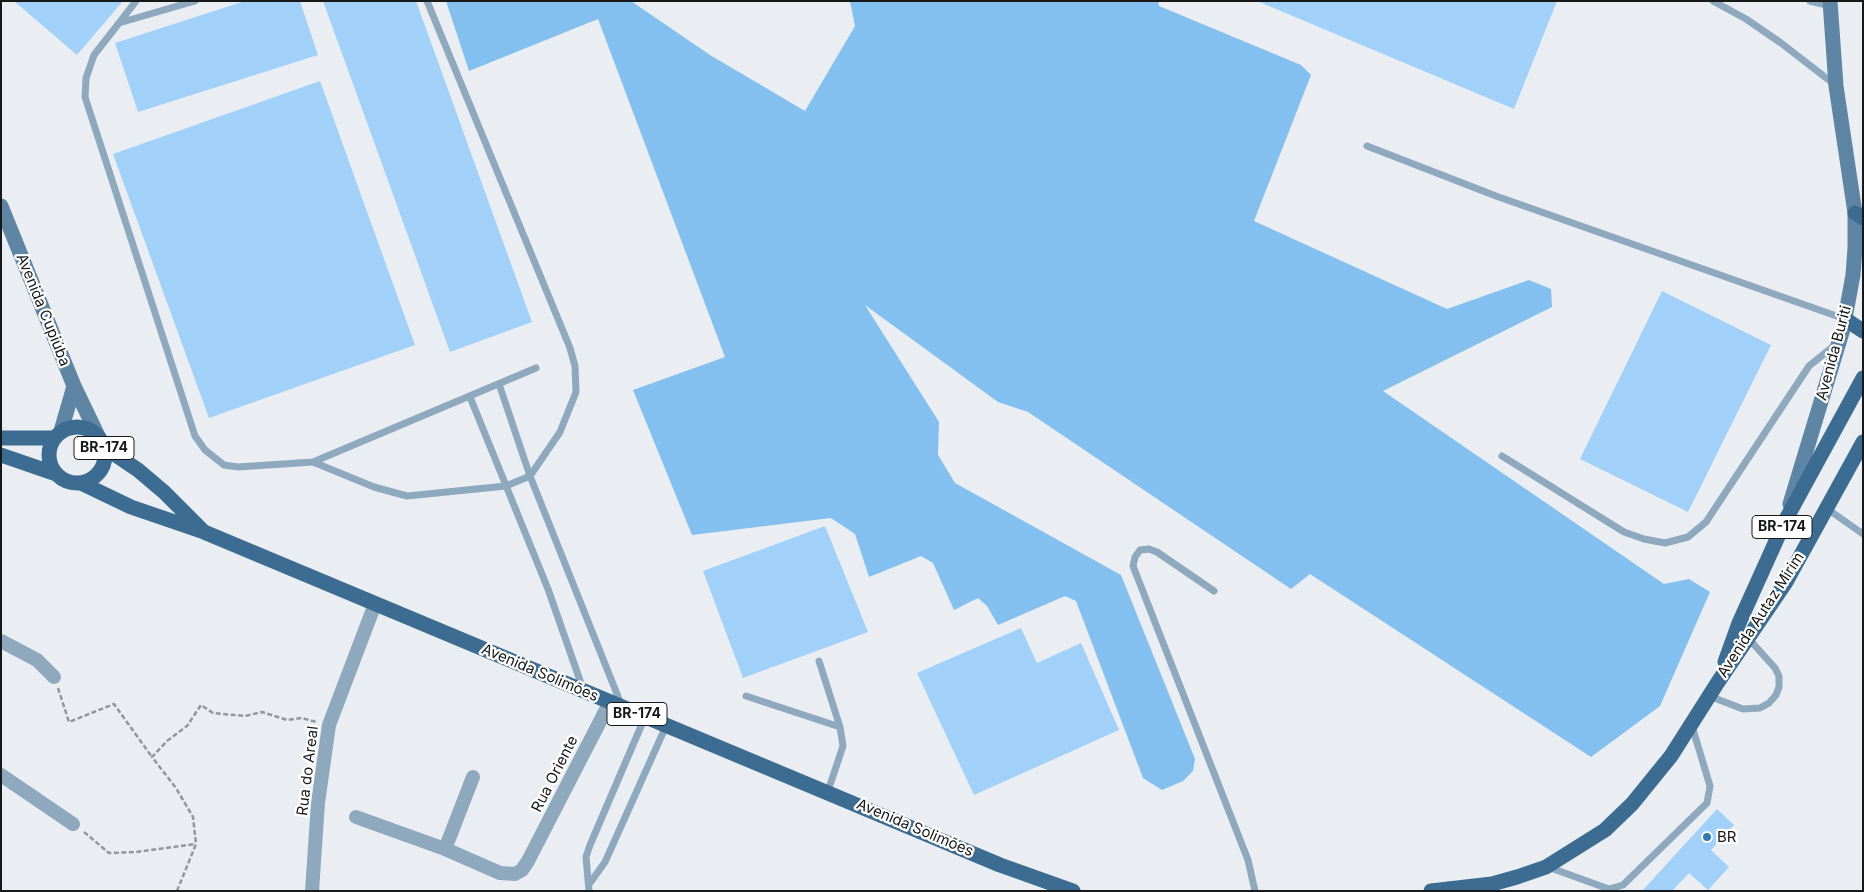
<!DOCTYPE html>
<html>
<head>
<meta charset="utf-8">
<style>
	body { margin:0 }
	#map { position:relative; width:1864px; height:892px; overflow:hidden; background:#eaeef2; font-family:Inter,sans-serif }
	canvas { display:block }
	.frame { position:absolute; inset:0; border:2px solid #171819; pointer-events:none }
</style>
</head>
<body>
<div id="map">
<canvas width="1864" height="892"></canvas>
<div class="frame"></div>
</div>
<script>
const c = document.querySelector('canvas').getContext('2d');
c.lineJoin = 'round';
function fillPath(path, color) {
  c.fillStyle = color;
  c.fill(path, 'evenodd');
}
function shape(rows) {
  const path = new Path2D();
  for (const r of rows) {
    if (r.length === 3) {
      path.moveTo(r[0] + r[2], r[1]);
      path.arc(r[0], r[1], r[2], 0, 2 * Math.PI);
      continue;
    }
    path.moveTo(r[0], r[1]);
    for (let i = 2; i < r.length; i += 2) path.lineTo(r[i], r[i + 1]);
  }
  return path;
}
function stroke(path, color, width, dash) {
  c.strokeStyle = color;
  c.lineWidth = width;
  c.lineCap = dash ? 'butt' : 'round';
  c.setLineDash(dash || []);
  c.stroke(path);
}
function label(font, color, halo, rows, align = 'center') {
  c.font = font + ' Inter,sans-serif';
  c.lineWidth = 4.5;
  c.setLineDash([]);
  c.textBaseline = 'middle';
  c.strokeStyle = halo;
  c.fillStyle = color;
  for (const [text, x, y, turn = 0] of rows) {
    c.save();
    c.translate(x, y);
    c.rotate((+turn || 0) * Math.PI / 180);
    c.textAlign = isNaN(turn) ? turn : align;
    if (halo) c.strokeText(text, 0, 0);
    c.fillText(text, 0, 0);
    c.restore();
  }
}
const forest = shape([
	[446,1,631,1,710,55,805,111,855,26,850,1,1158,1,1159,6,1301,65,1311,75,1254,221,1447,309,1529,280,1551,289,1552,307,1383,391,1664,584,1689,579,1710,592,1660,706,1591,757,1310,574,1291,589,1028,412,998,402,865,305,939,422,938,455,955,483,1121,575,1195,759,1193,771,1183,781,1162,790,1143,778,1076,601,1065,596,998,625,987,606,978,598,954,610,933,563,921,556,869,577,855,534,831,518,692,535,633,390,725,357,598,19,469,71]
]);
const building = shape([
	[14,1,123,1,77,55],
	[245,1,300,1,318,55,138,112,115,43],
	[323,1,416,1,532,322,450,352],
	[1257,1,1557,1,1514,109],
	[320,81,415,345,209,418,113,154],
	[1662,291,1771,345,1688,512,1580,459],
	[825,526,868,632,743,678,703,571],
	[1021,628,1037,663,1081,643,1119,730,974,795,917,673],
	[1717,809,1734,825,1711,850,1729,867,1708,890,1689,873,1672,891,1642,891]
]);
const path = shape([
	[58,688,69,722,114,704,152,757],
	[84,832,109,853,136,852,196,844],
	[177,891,196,844,193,817,176,788,152,757,167,741,187,726,201,705,213,713,245,716,262,712,287,720,302,718,316,722]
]);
const lane = shape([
	[195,1,119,23,94,55,86,78,85,97,195,436,205,450,224,465,238,467,313,462,374,487,407,496,506,486,530,476,560,432,576,392,575,366,570,348,427,1],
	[1713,1,1746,19,1781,43,1834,84],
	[1810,1,1830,6],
	[119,23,136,1],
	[1367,146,1496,196,1845,319],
	[499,384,530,476,621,704],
	[470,397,548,589,583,689],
	[1502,456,1624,532,1644,539,1665,543,1688,537,1706,522,1809,366,1835,345],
	[313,462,536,368],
	[1826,508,1863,534],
	[1214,591,1157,552,1149,549,1140,550,1135,557,1133,566,1248,860,1255,891],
	[819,661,840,727,843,746,828,791],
	[746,696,840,727],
	[1709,696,1743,709,1760,708,1769,703,1776,695,1779,687,1779,676,1775,668,1748,638],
	[1548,867,1609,889,1623,885,1707,803,1710,786,1692,726],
	[590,883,605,862,666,726],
	[589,891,586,857,590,845,645,717]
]);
const street = shape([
	[1,641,37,660,54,677],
	[1,775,73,824],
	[356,817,445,849,500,873,515,874,522,870,528,861,610,702],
	[445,849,473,777],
	[312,891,318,803,329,725,375,604]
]);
const secondary = shape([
	[1,206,74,386,100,440],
	[61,431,74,386],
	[1790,504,1843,329,1853,275,1855,248,1855,213,1836,86,1830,1]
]);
const primary = shape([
	[1855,213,1863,218],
	[1845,319,1863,331],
	[77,455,28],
	[1,438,54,438],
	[104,447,138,470,164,492,203,531],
	[1,455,56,474],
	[81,483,131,507,204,532,1000,865,1073,891],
	[1725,662,1739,623,1785,521,1863,378],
	[1431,891,1492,884,1517,877,1546,867,1605,830,1632,804,1671,756,1718,682,1786,582,1863,442]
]);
const markers = [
	[1707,837,5,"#337cb0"]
];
const shields = [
	[104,448,60],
	[1782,527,60],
	[637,714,60]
];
const shieldNames = [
	["BR-174",104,448],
	["BR-174",1782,527],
	["BR-174",637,714]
];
const streetNames = [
	["Avenida Cupiúba",43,310,68],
	["Avenida Buriti",1834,353,-75],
	["Avenida Autaz Mirim",1761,615,-57],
	["Avenida Solimões",540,673,23],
	["Rua do Areal",308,771,-83],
	["Rua Oriente",555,774,-63],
	["Avenida Solimões",915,828,23]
];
const poiNames = [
	["BR",1717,837]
];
fillPath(forest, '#83bfef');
fillPath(building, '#a1d1f8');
stroke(path, '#949799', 2.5, [5, 2.5]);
stroke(lane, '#8ea8bd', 7);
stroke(street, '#8ea8bd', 14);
stroke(secondary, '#5f85a4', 15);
stroke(primary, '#3c6c91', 15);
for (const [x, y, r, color] of markers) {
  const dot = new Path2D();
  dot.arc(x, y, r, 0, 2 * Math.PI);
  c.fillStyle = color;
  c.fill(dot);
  stroke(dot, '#fff', 2);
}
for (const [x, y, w] of shields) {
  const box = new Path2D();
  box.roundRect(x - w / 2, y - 11.5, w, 23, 4);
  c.fillStyle = '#fff';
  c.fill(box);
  stroke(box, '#171819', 1);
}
label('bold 14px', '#171819', null, shieldNames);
label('15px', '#171819', '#fff', streetNames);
label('15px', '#171819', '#fff', poiNames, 'left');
</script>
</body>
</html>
